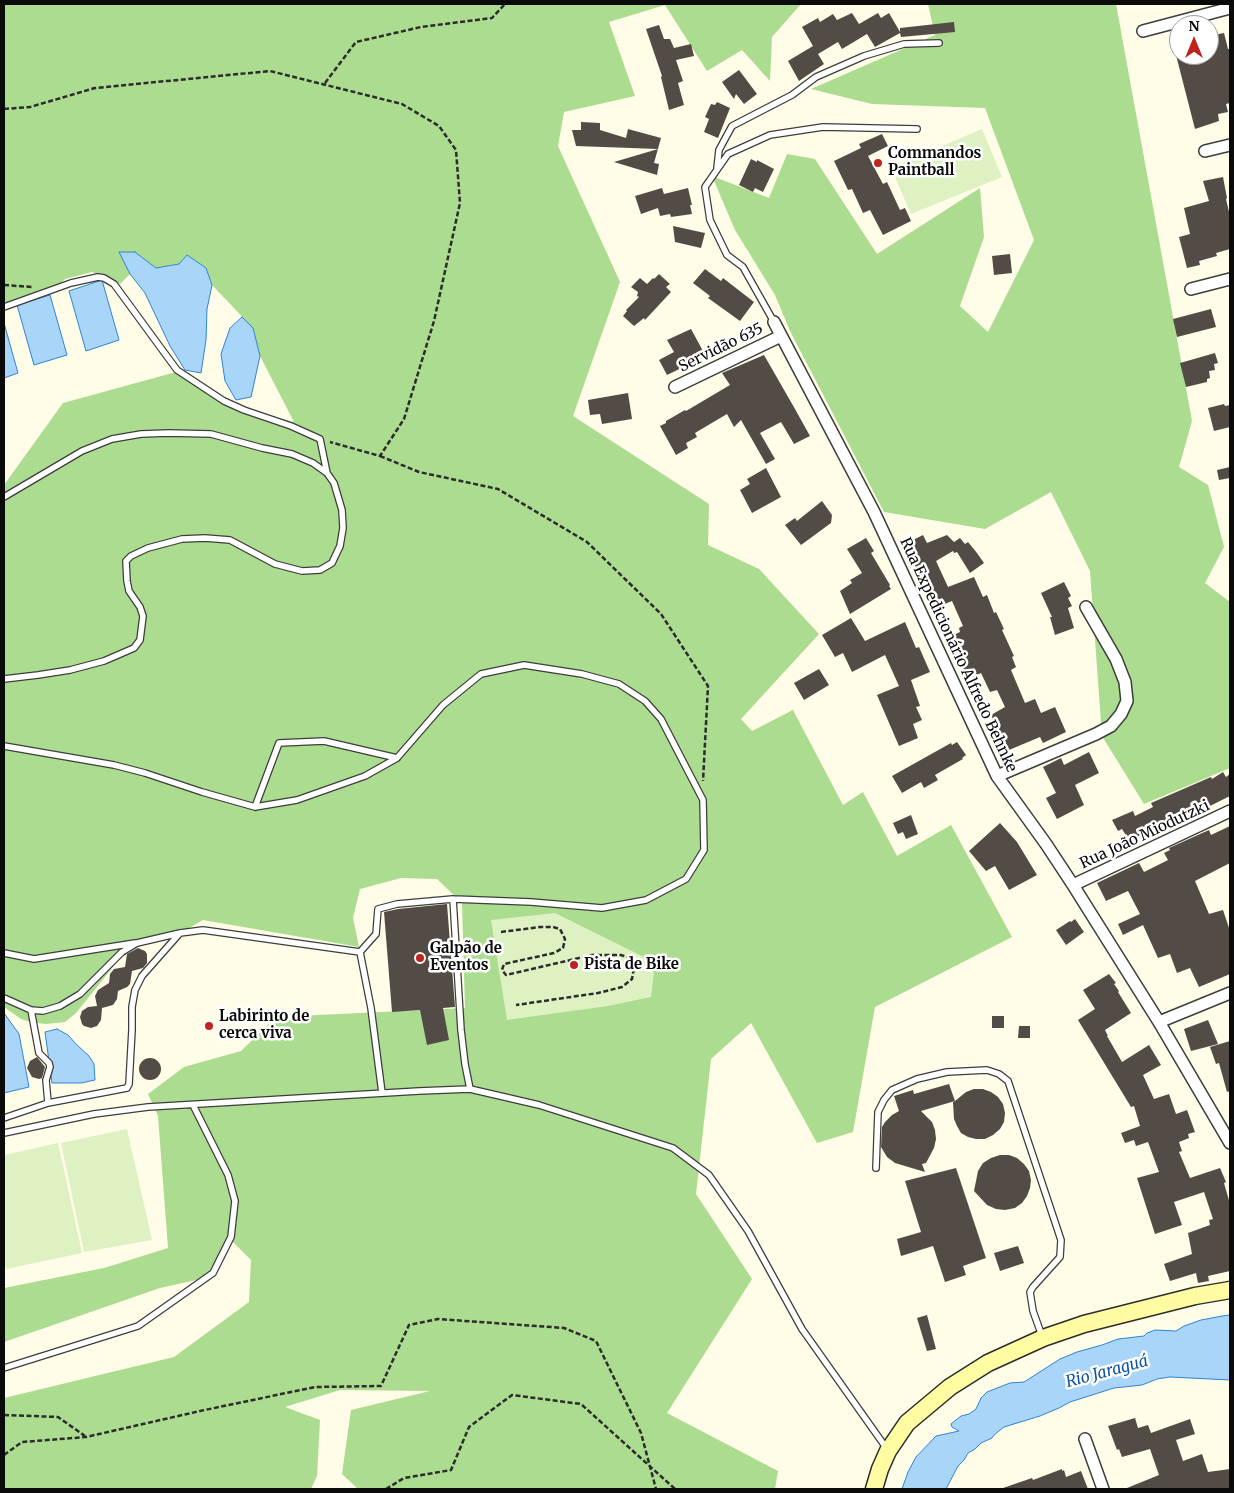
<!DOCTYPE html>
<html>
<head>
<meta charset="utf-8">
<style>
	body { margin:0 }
	#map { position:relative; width:1234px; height:1493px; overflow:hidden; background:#fffce7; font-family:Merriweather,serif }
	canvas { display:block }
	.frame { position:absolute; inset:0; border:5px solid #0a0a0a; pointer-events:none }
	.north { position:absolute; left:1169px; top:15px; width:50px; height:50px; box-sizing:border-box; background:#fff; border:1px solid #9d9d9d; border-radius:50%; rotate:0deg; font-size:14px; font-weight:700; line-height:20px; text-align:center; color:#0a0a0a }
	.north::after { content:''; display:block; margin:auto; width:18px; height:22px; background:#c0221d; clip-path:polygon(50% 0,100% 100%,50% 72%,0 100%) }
</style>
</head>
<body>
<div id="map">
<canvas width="1234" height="1493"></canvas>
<div class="frame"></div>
<div class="north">N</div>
</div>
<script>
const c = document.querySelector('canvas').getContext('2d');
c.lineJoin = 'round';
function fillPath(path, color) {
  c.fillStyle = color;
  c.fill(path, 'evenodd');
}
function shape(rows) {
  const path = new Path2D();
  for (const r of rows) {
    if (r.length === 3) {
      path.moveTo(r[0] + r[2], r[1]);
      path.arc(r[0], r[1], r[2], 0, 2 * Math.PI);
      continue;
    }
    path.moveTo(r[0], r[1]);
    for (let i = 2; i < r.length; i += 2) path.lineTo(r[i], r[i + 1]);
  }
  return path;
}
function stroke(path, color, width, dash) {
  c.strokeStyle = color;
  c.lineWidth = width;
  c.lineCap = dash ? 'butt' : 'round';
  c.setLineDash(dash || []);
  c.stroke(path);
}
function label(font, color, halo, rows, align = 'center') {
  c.font = font + ' Merriweather,serif';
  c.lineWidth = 5;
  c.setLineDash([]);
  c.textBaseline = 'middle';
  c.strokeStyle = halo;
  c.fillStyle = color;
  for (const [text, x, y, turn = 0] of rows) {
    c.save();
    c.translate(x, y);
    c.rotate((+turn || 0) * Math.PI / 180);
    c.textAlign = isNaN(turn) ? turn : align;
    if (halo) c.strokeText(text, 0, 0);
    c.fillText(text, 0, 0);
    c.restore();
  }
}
const forest = shape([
	[4,4,801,4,772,37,770,81,742,50,707,71,665,5,609,22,635,96,564,112,558,146,620,282,573,416,709,504,708,545,759,569,819,634,741,719,752,731,793,710,843,805,863,792,897,856,951,825,1012,937,875,1007,853,1132,817,1143,751,1023,711,1059,696,1194,752,1279,667,1413,778,1471,775,1489,358,1489,342,1474,351,1410,430,1391,340,1390,285,1407,320,1420,317,1476,311,1489,4,1489,4,1398,174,1357,249,1302,251,1260,230,1239,205,1278,160,1288,4,1342,4,1288,104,1268,168,1248,158,1116,148,1094,184,1067,241,1051,276,1017,465,1008,462,903,437,879,401,878,360,889,353,918,359,947,203,920,172,938,134,945,121,955,113,967,76,1013,65,1022,46,1024,30,1022,21,1019,4,1007,4,485,63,403,176,372,233,405,294,422,260,356,253,328,212,285,206,268,187,255,179,264,156,268,135,252,120,253,130,274,120,284,92,272,65,279,56,288,4,305],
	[928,4,1116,4,1192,421,1179,467,1208,485,1224,547,1205,583,1230,602,1230,768,1144,804,1102,736,1090,571,1051,492,985,529,884,512,790,331,775,295,735,230,712,176,769,198,787,154,815,159,877,254,980,188,984,237,960,306,988,332,1034,240,985,108,872,104,811,89,935,35]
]);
const pitch = shape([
	[982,129,1002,177,911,214,891,168],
	[555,913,644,957,654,973,651,997,608,1006,507,1020,491,920],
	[127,1129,152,1240,84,1252,61,1143],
	[58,1143,82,1253,6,1269,4,1259,4,1155]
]);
const water = shape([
	[135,252,156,268,179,264,187,255,206,268,212,285,207,309,206,340,201,373,185,370,170,346,145,293,130,274,119,252,135,252],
	[102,280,119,340,86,351,69,291,102,280],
	[50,295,67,355,34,365,17,305,50,295],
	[242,317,253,328,260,356,251,397,236,400,225,381,221,354,230,328,242,317],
	[4,323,18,373,4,378,4,323],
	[4,1013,19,1034,29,1087,4,1093,4,1013],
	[57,1029,68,1035,76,1044,89,1056,94,1064,95,1080,81,1083,52,1083,45,1032,57,1029],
	[1230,1315,1230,1380,1170,1377,1157,1379,1142,1385,1114,1388,1070,1402,1059,1408,1040,1416,1004,1427,994,1435,992,1438,981,1443,975,1449,968,1453,964,1460,958,1466,946,1489,902,1489,908,1472,916,1457,936,1436,959,1431,952,1427,951,1424,961,1416,969,1414,976,1409,981,1398,987,1392,1010,1383,1024,1382,1060,1359,1077,1352,1102,1345,1118,1339,1144,1336,1147,1333,1155,1330,1176,1331,1184,1326,1201,1320,1222,1316,1230,1315]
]);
const building = shape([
	[852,13,859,24,878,13,881,18,889,13,900,32,900,28,954,22,955,32,901,37,900,33,875,47,867,34,842,49,838,42,818,54,824,64,799,81,788,61,813,46,802,27,818,18,820,22,833,14,837,20],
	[659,25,664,39,670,39,674,48,691,44,694,56,676,60,683,81,678,83,684,105,669,110,661,77,662,76,646,29],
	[1224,33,1228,49,1230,49,1230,103,1226,104,1228,112,1218,114,1219,121,1195,129,1176,55,1209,55,1209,36],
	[739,70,757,94,744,104,736,94,734,99,722,82],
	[717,102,730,108,718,138,704,132,709,119,705,117,711,104,715,105],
	[581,122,600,123,600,130,626,138,628,129,661,138,654,163,659,164,657,175,614,162,658,149,576,146,572,130,581,130],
	[882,134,888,146,868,156,883,184,887,182,900,210,905,208,911,221,883,235,870,210,863,213,852,189,848,190,834,161,861,148,859,144],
	[751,159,757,162,757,160,774,169,763,192,755,188,753,192,739,185],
	[1223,177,1227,198,1226,199,1230,216,1230,249,1216,253,1217,256,1199,261,1200,265,1187,268,1179,237,1190,234,1184,208,1209,201,1203,181],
	[662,188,664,194,688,188,692,205,690,205,692,214,671,217,670,214,660,216,658,208,641,214,635,196],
	[673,226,705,233,701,248,675,242],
	[1010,254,1012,273,994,275,992,256],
	[705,269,721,281,723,278,754,302,740,321,708,298,710,296,693,283],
	[659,274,670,284,666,287,671,292,645,320,644,318,634,326,623,316,627,311,626,310,639,297,637,296,638,292,631,287,640,278,647,284,653,278,654,279],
	[1211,309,1216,327,1177,337,1173,319],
	[691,329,703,351,695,355,698,360,667,375,659,360,674,352,667,340],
	[1215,353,1218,363,1214,364,1215,370,1209,371,1210,378,1207,379,1207,382,1186,387,1180,363],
	[764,355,795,409,810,436,794,444,781,422,760,433,775,459,766,464,741,420,734,427,727,414,695,433,697,437,686,443,688,448,676,455,660,426,666,423,666,421,685,410,686,411,730,385,722,373],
	[628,393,632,419,602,424,600,414,590,415,588,400],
	[1224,404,1225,406,1230,405,1230,427,1214,431,1208,408],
	[1230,467,1230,478,1219,480,1217,470],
	[766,468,781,497,752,513,740,490,750,484,747,479],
	[822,501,832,515,831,523,801,545,785,525,795,518,797,521],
	[923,535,927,543,947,535,954,542,960,538,965,544,968,542,977,553,984,563,970,573,957,552,954,553,953,551,936,561,948,587,974,577,983,597,987,595,994,613,996,612,1004,629,1002,630,1014,656,1012,657,1016,667,1011,670,1025,703,1035,699,1041,713,1055,707,1066,732,1043,743,1040,737,1009,750,1000,731,996,733,991,720,993,719,991,715,1005,707,997,690,990,692,981,673,968,679,949,637,960,632,959,628,963,626,952,601,935,608,905,544],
	[866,538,874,551,871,553,890,585,889,586,891,589,850,614,840,591,852,583,850,580,862,573,847,549],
	[1064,582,1071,596,1068,598,1072,606,1068,608,1074,628,1055,635,1050,617,1052,617,1041,593],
	[851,618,865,641,905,622,916,648,919,647,930,672,911,680,920,706,916,707,922,720,913,724,918,738,899,746,877,695,899,686,885,655,852,672,843,653,835,657,822,635],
	[819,669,829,685,804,700,794,683],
	[957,742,966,755,962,758,963,759,935,775,938,780,924,788,921,782,902,793,892,776,951,743,952,745],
	[1089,752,1099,773,1075,785,1084,805,1057,819,1046,798,1056,793,1043,767,1061,758,1064,765],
	[1223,772,1226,777,1230,774,1230,796,1190,816,1187,810,1168,820,1169,822,1163,825,1164,827,1148,834,1147,832,1135,838,1133,834,1127,837,1122,829,1118,831,1112,820,1133,811,1135,816,1153,807,1151,803,1211,777,1212,779],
	[911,815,918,834,906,839,903,832,898,834,893,823],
	[1000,823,1017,842,1037,875,1009,890,995,866,986,871,969,851],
	[1230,826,1230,863,1195,881,1209,914,1223,910,1230,931,1230,974,1199,987,1190,968,1177,973,1170,954,1158,958,1143,925,1123,935,1118,924,1140,914,1128,891,1106,901,1097,883,1139,863,1144,872,1168,860,1164,853,1170,850,1169,848,1209,830,1211,835],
	[447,904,455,1007,443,1008,449,1040,427,1045,420,1010,392,1012,384,912,398,909],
	[1075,919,1084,932,1066,945,1056,930,1070,921,1071,922],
	[138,948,145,951,147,954,147,963,143,968,132,971,130,984,127,987,118,991,117,999,113,1005,102,1008,101,1020,97,1026,91,1028,84,1026,82,1024,80,1017,82,1011,88,1007,97,1006,95,996,98,990,109,983,110,974,114,969,125,967,127,954],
	[1109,974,1116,983,1114,984,1119,991,1118,992,1131,1013,1105,1030,1108,1036,1107,1036,1122,1062,1149,1045,1161,1065,1143,1075,1154,1099,1169,1094,1176,1114,1187,1110,1195,1132,1188,1134,1189,1138,1179,1142,1182,1151,1179,1152,1190,1178,1220,1168,1226,1182,1224,1183,1230,1204,1230,1271,1208,1276,1209,1281,1198,1283,1196,1273,1170,1281,1164,1264,1192,1254,1188,1233,1210,1225,1209,1220,1213,1219,1204,1192,1174,1202,1182,1225,1155,1234,1137,1178,1159,1172,1148,1142,1136,1146,1134,1140,1125,1143,1121,1133,1140,1126,1134,1106,1131,1107,1078,1020,1095,1009,1083,990],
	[992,1016,1004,1016,1004,1028,992,1028],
	[1208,1020,1218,1044,1191,1051,1184,1029],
	[1019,1026,1030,1026,1030,1038,1018,1038],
	[1230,1041,1230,1091,1227,1092,1219,1063,1216,1064,1210,1047],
	[37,1057,45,1067,42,1078,39,1079,32,1077,27,1068,30,1061],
	[150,1069,11],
	[949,1084,955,1101,966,1092,974,1089,983,1089,991,1092,998,1097,1003,1104,1005,1113,1004,1122,1000,1129,993,1135,985,1139,976,1139,968,1137,961,1133,957,1126,954,1119,953,1102,955,1101,921,1111,932,1122,935,1130,936,1139,934,1148,926,1163,922,1164,925,1172,895,1163,887,1157,881,1147,882,1127,885,1122,892,1115,899,1111,894,1096,913,1090,914,1094],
	[1000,1155,1009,1155,1017,1158,1024,1164,1029,1171,1031,1180,1030,1188,1027,1196,1022,1203,1015,1208,1005,1210,996,1209,987,1205,974,1191,978,1171,983,1163,991,1158],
	[956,1168,986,1258,963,1266,966,1275,945,1282,933,1246,901,1256,897,1239,921,1232,905,1181],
	[1018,1246,1024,1263,1000,1271,994,1253],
	[927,1315,936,1349,927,1351,917,1318],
	[1135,1418,1138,1428,1148,1425,1151,1433,1190,1419,1195,1434,1176,1440,1183,1461,1202,1454,1208,1472,1230,1469,1230,1489,1127,1489,1127,1488,1159,1475,1150,1449,1122,1457,1119,1449,1117,1450,1108,1426],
	[1062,1469,1062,1471,1064,1470,1066,1477,1081,1471,1088,1489,1004,1489,1003,1488,1032,1478,1033,1480]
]);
const path = shape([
	[325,83,356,42,421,27,492,18,505,4],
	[4,109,30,107,95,88,270,71,402,104,439,126,456,150,460,203,434,321,404,419,380,456,330,442],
	[4,285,32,287],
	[380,456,419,472,498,489,587,542,661,614,708,686,703,781],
	[501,932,540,927,553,927,560,929,565,939,563,948,554,953,504,964,502,970,506,975,592,955,621,955,630,958,634,968,632,979,622,987,598,993,516,1005],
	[4,1415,58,1417,85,1436],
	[4,1455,22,1442,86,1437,200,1411,315,1387,381,1386,409,1325,438,1319,564,1328,596,1341,641,1433,656,1489],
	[386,1489,404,1478,451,1470,469,1427,512,1395,581,1404,675,1489]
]);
const lane = shape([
	[717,168,719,150,732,126,792,95,816,77,864,56,904,44,939,43],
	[4,307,71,283,98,277,104,278,114,284,177,370,224,401,244,410,291,426,320,439,327,473],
	[774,322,743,267,727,255,710,220,705,187,728,154,770,135,823,127,917,129],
	[4,497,82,451,112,439,141,434,169,433,211,434,262,448,292,454,313,463,327,473,334,483,342,510,343,528,340,546,332,563,320,570,302,571,275,564,230,540,205,538,182,539,148,548,131,556,126,561,127,581,129,591,140,607,143,616,140,640,134,648,104,661,70,670,38,675,4,679],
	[4,746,114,765,145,773,202,792,255,807,297,800,365,776,397,758,443,705,481,674,524,665,582,674,619,684,645,701,661,719,703,800,704,850,686,879,646,900,602,908,531,902,453,899,397,904,378,909,376,934,360,952],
	[255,807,279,743,324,741,397,758],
	[4,953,34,959,135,943],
	[4,998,31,1010,43,1011,60,1006,80,994,122,952,137,943,180,933],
	[31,1010,39,1053,49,1063,50,1067,46,1080,48,1103],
	[470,1089,539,1105,673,1148,709,1175,748,1231,802,1329,887,1449],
	[4,1118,48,1103,127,1088,129,1084,132,1030,132,1007,135,990,142,976,180,933,203,930,360,952,371,1008,382,1093],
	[4,1133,94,1114,148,1107,419,1091,470,1089,465,1064,461,1030,453,899],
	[876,1168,878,1112,884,1100,892,1090,917,1079,947,1072,987,1070,999,1074,1008,1081,1061,1240,1060,1257,1033,1287,1030,1292,1033,1311,1042,1336],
	[4,1368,138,1326,213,1273,231,1237,235,1201,228,1175,193,1105]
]);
const street = shape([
	[1143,31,1230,8],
	[1205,151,1230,145],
	[1191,289,1230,279],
	[774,322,874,512,997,776,1046,844,1073,885,1159,1022,1230,1143],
	[675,387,781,336],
	[997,776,1096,734,1111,726,1121,714,1127,701,1125,682,1116,659,1086,607],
	[1073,885,1230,811],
	[1159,1022,1230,993],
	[1085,1439,1103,1489]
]);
const secondary = shape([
	[874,1489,880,1469,888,1451,907,1423,950,1387,988,1363,1043,1338,1084,1324,1195,1296,1230,1290]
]);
const markers = [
	[878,163,5,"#c0221d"],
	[420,958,5,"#c0221d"],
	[574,965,5,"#c0221d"],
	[209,1026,5,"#c0221d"]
];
const poiNames = [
	["Commandos",888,154],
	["Paintball",888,171],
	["Galpão de",430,949],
	["Eventos",430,966],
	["Pista de Bike",584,965],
	["Labirinto de",219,1017],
	["cerca viva",219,1034]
];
const streetNames = [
	["Servidão 635",721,348,-26],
	["Rua Expedicionário Alfredo Behnke",958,655,65],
	["Rua João Miodutzki",1145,835,-25]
];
const waterNames = [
	["Rio Jaraguá",1107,1372,-15]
];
fillPath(forest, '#abdc8f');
fillPath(pitch, '#ddf1c2');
fillPath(water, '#a9d5f9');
stroke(water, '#2d84d3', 1);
fillPath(building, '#534c46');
stroke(lane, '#3d3d3d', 8);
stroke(street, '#3d3d3d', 14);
stroke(secondary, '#2c2c2c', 19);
stroke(path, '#2c2c2c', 2.5, [5, 2.5]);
stroke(lane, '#fff', 5.5);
stroke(street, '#fff', 11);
stroke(secondary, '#fffca2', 16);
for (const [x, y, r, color] of markers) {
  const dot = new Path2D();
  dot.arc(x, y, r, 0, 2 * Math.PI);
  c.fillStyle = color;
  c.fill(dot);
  stroke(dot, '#fff', 2);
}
label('bold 15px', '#0a0a0a', '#fff', poiNames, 'left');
label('15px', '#0a0a0a', '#fff', streetNames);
label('italic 16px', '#0f55a0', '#fff', waterNames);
</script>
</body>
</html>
